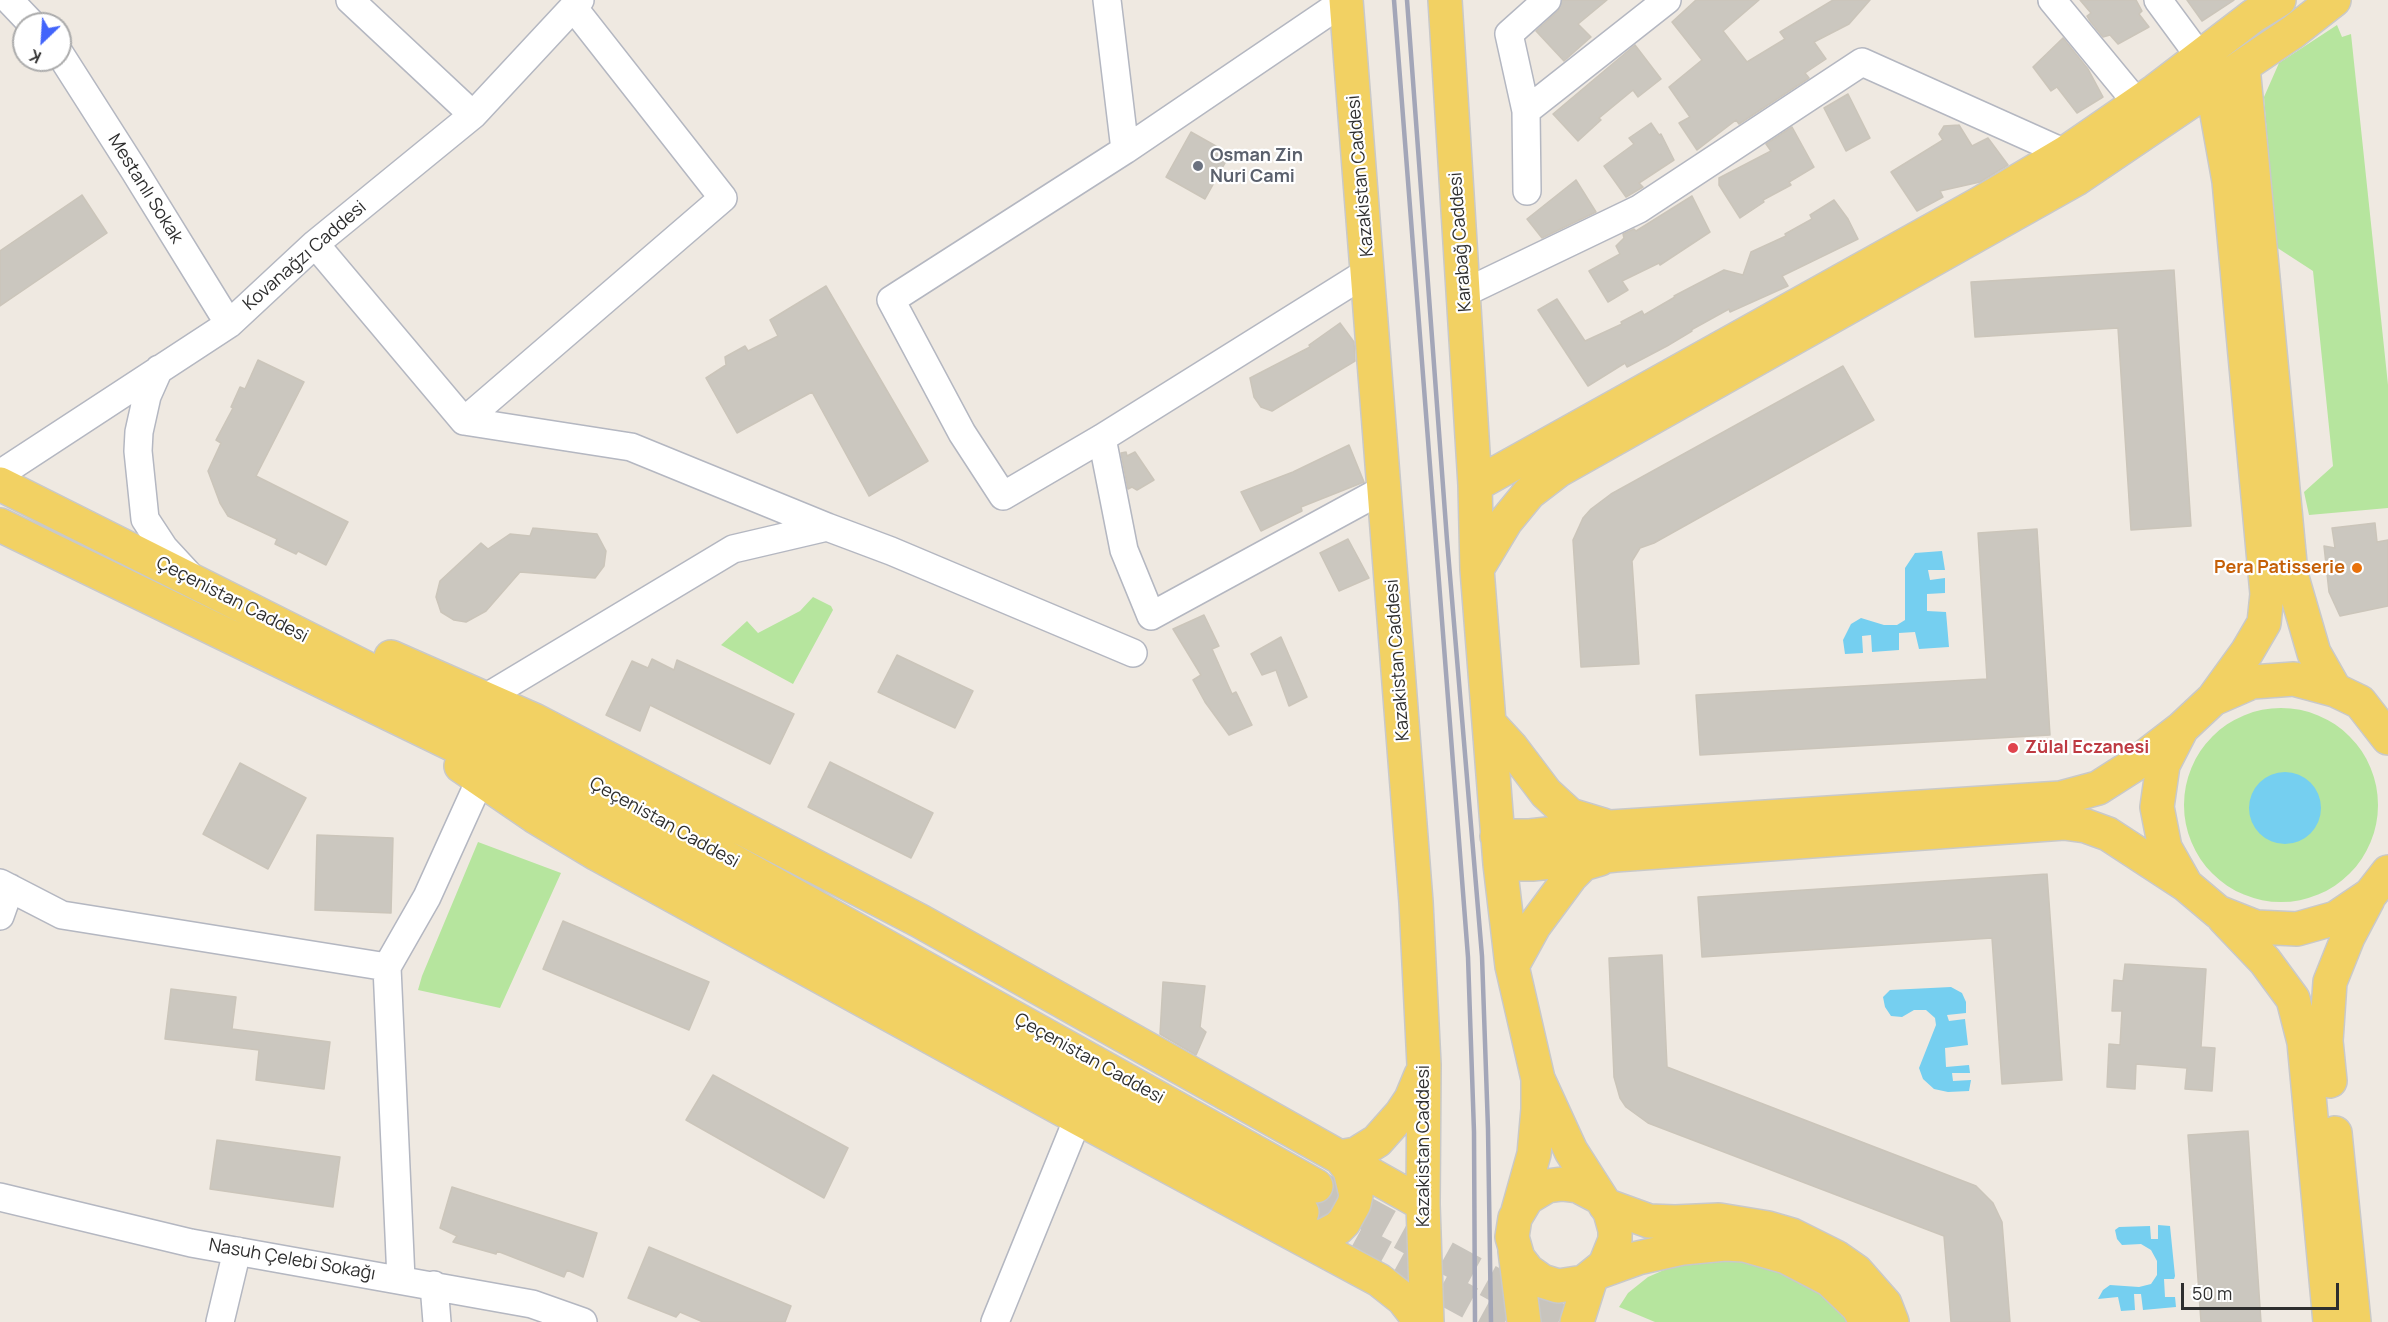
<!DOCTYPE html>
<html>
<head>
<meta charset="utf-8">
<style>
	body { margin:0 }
	#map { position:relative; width:2388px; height:1322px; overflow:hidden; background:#efe9e1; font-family:Manrope,sans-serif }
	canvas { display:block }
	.north { position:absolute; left:12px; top:12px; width:60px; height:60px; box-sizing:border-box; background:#fff; border:2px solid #ababab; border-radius:50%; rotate:205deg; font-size:16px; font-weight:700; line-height:24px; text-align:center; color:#2e2e2e }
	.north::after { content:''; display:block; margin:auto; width:21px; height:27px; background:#4264fb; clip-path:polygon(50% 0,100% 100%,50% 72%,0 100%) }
	.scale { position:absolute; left:2181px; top:1283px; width:158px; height:27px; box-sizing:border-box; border:3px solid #2e2e2e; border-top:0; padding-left:8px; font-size:18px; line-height:21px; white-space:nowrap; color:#2e2e2e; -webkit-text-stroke:4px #fff; paint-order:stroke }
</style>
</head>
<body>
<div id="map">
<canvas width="2388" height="1322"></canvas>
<div class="north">K</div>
<div class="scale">50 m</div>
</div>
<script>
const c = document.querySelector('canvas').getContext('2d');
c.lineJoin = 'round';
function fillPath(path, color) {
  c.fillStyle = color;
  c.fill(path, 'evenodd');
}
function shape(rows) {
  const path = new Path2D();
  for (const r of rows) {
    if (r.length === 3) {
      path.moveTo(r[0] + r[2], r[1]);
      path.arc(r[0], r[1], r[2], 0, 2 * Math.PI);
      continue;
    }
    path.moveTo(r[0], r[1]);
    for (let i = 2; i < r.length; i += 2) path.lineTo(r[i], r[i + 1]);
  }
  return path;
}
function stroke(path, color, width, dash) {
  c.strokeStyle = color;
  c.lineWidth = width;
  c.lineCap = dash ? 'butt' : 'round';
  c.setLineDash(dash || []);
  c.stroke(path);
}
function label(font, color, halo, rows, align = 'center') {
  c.font = font + ' Manrope,sans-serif';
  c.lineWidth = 4.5;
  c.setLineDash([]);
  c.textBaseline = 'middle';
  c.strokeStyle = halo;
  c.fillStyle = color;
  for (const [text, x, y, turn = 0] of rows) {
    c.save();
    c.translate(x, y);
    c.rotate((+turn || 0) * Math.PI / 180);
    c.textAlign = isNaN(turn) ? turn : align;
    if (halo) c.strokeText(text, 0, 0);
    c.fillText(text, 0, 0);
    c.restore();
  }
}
const green = shape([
	[2337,25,2342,37,2351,34,2388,385,2388,508,2309,515,2304,492,2333,466,2313,271,2276,247,2264,97,2279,63],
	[813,597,831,606,833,610,793,684,721,645,747,621,758,633,800,611],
	[2281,805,97],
	[478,842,561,873,500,1008,418,990,422,976],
	[1725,1257,1759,1264,1807,1283,1848,1303,1855,1322,1655,1322,1619,1307,1628,1293,1648,1277,1680,1263]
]);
const water = shape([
	[1942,551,1945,570,1928,570,1930,580,1945,578,1945,593,1927,594,1927,611,1946,612,1949,647,1919,649,1915,632,1899,633,1899,650,1872,652,1871,635,1862,636,1863,653,1845,654,1843,640,1851,624,1861,618,1884,625,1897,625,1905,620,1905,568,1915,553],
	[2285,808,36],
	[1951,987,1962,993,1966,1002,1966,1013,1947,1015,1949,1021,1965,1019,1968,1045,1945,1048,1946,1067,1969,1065,1970,1073,1952,1073,1953,1081,1971,1080,1969,1091,1948,1092,1934,1089,1923,1079,1919,1068,1936,1025,1935,1018,1926,1010,1914,1010,1902,1017,1891,1016,1885,1007,1883,997,1890,990],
	[2158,1225,2170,1226,2175,1276,2174,1279,2164,1279,2165,1297,2175,1297,2176,1307,2143,1310,2141,1294,2134,1294,2135,1310,2121,1311,2118,1297,2098,1299,2103,1290,2110,1285,2139,1287,2151,1284,2157,1275,2157,1261,2151,1250,2141,1244,2122,1245,2117,1239,2115,1230,2119,1227,2150,1226,2151,1239,2158,1239]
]);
const building = shape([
	[1562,0,1607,0,1578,24,1591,37,1564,61,1536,31,1558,11,1562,0],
	[1696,0,1759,0,1723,31,1747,62,1785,39,1780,32,1833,0,1870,0,1849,24,1814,42,1826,59,1805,73,1809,78,1739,124,1736,120,1697,150,1679,123,1690,117,1669,87,1702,60,1672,22,1696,0],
	[2080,0,2136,0,2142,11,2139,14,2149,27,2118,44,2110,35,2103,37,2090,21,2087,16,2091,13,2080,0],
	[2187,0,2234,0,2202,21,2187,0],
	[2063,38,2088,69,2103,97,2077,113,2057,87,2051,91,2033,67,2063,38],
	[1635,45,1661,79,1638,97,1633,90,1599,118,1601,120,1578,141,1553,114,1635,45],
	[1848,94,1870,138,1846,151,1824,108,1848,94],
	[1651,123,1659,135,1661,134,1674,160,1639,183,1643,187,1626,197,1604,166,1634,144,1629,138,1651,123],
	[1959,125,1972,146,1988,138,2008,165,1980,182,1940,191,1943,197,1917,211,1891,172,1943,140,1939,134,1944,126,1959,125],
	[1792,127,1814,167,1789,182,1791,185,1763,200,1764,202,1740,218,1719,185,1719,178,1771,151,1766,144,1792,127],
	[1191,132,1230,154,1205,199,1166,177,1191,132],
	[1576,180,1596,212,1542,238,1527,219,1576,180],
	[82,195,107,233,0,306,0,251,82,195],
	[1692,196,1710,232,1660,265,1659,263,1622,281,1628,290,1608,302,1589,271,1620,254,1616,246,1624,238,1623,234,1634,229,1636,231,1692,196],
	[1834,200,1848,219,1858,239,1782,276,1788,286,1730,312,1729,309,1691,330,1692,331,1667,346,1627,367,1625,363,1588,386,1538,310,1557,299,1585,341,1622,324,1621,322,1642,311,1644,315,1675,297,1674,296,1724,270,1743,275,1751,252,1786,236,1785,234,1812,219,1810,215,1834,200],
	[2174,270,2191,526,2131,530,2118,328,1975,337,1971,282,2174,270],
	[826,286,928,461,869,496,812,392,737,433,706,378,726,365,725,357,745,346,748,351,778,336,770,320,826,286],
	[1340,323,1354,342,1355,361,1272,411,1261,407,1254,397,1250,378,1310,347,1309,345,1340,323],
	[258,360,304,382,256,476,348,522,326,565,298,551,296,554,275,544,277,539,228,516,220,503,208,471,221,443,216,440,233,408,231,407,240,387,245,389,258,360],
	[1843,366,1874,420,1654,543,1640,548,1632,561,1639,664,1581,667,1573,540,1583,518,1591,509,1611,494,1843,366],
	[1349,445,1364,482,1301,507,1302,511,1261,531,1241,492,1293,472,1349,445],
	[1126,452,1127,456,1135,452,1154,480,1137,490,1132,487,1128,489,1121,453,1126,452],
	[2375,523,2377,542,2388,540,2388,606,2340,616,2329,592,2324,546,2335,548,2332,528,2375,523],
	[533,528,597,534,606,551,604,566,595,578,520,572,486,611,466,622,454,620,441,612,436,597,440,581,481,543,488,549,510,534,530,536,533,528],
	[2037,529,2050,735,1700,755,1696,695,1987,679,1978,533,2037,529],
	[1348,539,1369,578,1339,591,1320,553,1348,539],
	[1204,615,1219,646,1212,649,1232,694,1236,692,1252,725,1229,735,1205,702,1193,680,1201,675,1173,629,1204,615],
	[1281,637,1307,697,1289,706,1276,670,1262,675,1251,654,1281,637],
	[897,655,973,691,955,728,878,692,897,655],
	[652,659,674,670,677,660,794,714,770,764,650,705,640,731,606,715,632,661,648,668,652,659],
	[830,762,933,813,911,858,808,807,830,762],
	[240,763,306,798,268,869,203,834,240,763],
	[317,835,393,838,391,913,315,910,317,835],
	[2047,874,2062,1080,2002,1084,1992,938,1702,957,1698,897,2047,874],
	[563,921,709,982,689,1030,543,969,563,921],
	[1662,955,1667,1067,1976,1186,1993,1203,2002,1222,2010,1322,1951,1322,1944,1236,1648,1123,1626,1107,1620,1098,1614,1077,1609,958,1662,955],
	[2125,964,2206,969,2201,1047,2215,1048,2212,1091,2185,1089,2187,1068,2136,1064,2135,1089,2107,1087,2109,1044,2120,1045,2122,1011,2112,1011,2114,980,2123,981,2125,964],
	[1163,982,1205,986,1200,1027,1206,1032,1196,1055,1160,1034,1163,982],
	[171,989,236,997,232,1029,330,1042,324,1089,256,1080,259,1050,165,1039,171,989],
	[713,1075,848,1148,824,1198,686,1120,713,1075],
	[2248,1131,2261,1322,2201,1322,2188,1135,2248,1131],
	[217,1140,340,1157,333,1207,210,1189,217,1140],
	[452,1187,597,1233,583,1277,567,1270,564,1277,497,1251,496,1254,453,1242,457,1236,440,1228,452,1187],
	[649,1247,791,1306,785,1322,703,1322,680,1312,676,1317,628,1298,649,1247]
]);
const majorTunnel = shape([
	[1316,1186,1563,1322],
	[1312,1217,1505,1322]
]);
const minor = shape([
	[9,0,32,24],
	[350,0,473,115],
	[1107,0,1125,150],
	[1346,0,1125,150,891,300,962,433,1003,496,1102,438,1369,271],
	[2052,0,2137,103],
	[2158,0,2200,57,2208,76],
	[60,54,134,170,229,324],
	[1526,111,1667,0],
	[1527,191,1526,111,1509,34,1547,0],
	[315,244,464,421,631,447,827,527],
	[1464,293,1639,209,1862,62,2065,153],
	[159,369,147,396,139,432,138,451,145,519,164,548,188,574],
	[464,421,723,198,573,7],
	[1102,438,1124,550,1151,616,1384,489],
	[0,474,229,324,315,244,473,115,580,0],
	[485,698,733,549,827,527,891,551,1133,653],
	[0,883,62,915,387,967],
	[0,916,10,888],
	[0,1197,191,1243,532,1304,583,1322],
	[401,1279,387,967,427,897,480,780],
	[434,1285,437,1322],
	[220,1322,237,1251],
	[995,1322,1078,1118]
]);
const major = shape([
	[1346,0,1416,902,1424,1065,1423,1204,1427,1322],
	[1445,0,1475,485,1477,569,1500,864,1512,966,1538,1079],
	[2243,66,2291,574,2314,653,2335,690],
	[2212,86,2229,181,2267,594,2264,623,2247,652,2213,699],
	[0,484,569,770,1316,1186],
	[1475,485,1979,204,2065,153,2155,91,2253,16,2279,0],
	[0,525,534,784,1302,1212],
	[1477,569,1506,521,1529,493,1559,470,2076,179,2293,32,2334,0],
	[391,657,534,720,920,921,1423,1204],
	[1489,723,1512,748,1546,793,1570,815,1603,825],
	[2388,738,2360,702,2335,690,2294,679,2252,682,2213,699,2182,728,2163,765,2157,807,2165,848,2186,885,2218,912,2256,927,2297,929,2336,918,2370,895,2388,872],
	[461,766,534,816,597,854,1078,1118,1379,1280,1403,1299,1421,1322],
	[1497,836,1530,836,1611,827,2061,798,2098,788,2134,765,2182,728],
	[1500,864,1532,864,1615,855,2064,823,2086,826,2108,834,2186,885],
	[2224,918,2265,961,2293,999,2304,1042,2330,1322],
	[1512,966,1534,926,1571,876,1583,864,1600,859],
	[2330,1081,2326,1041,2330,982,2348,937,2368,899],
	[2335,1133,2354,1322],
	[1605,1205,1649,1221,1675,1222,1719,1220,1768,1228,1792,1235,1836,1257,1856,1271,1885,1304,1892,1322],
	[1518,1211,1534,1154,1538,1109,1538,1079,1571,1151,1610,1212,1615,1230,1615,1240,1605,1265,1584,1282,1558,1286,1542,1281,1528,1271,1518,1258,1512,1237,1515,1218,1527,1198,1547,1186,1562,1184,1578,1186,1599,1197],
	[1301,1237,1323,1236,1338,1228,1344,1222,1354,1204,1356,1195,1350,1170,1340,1157,1356,1154,1377,1141,1401,1114,1411,1099,1421,1075],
	[1515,1251,1524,1322],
	[1599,1272,1638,1258,1683,1248,1725,1244,1744,1245,1786,1257,1830,1280,1858,1307,1866,1322],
	[1577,1322,1591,1278]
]);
const rail = shape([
	[1394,0,1468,957,1474,1132,1475,1322],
	[1407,0,1447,540,1482,956,1488,1129,1491,1322]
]);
const markers = [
	[1198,166,6,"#6b7280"],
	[2357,568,6,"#e8710a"],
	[2013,748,6,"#e0444e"]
];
const worshipNames = [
	["Osman Zin",1210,156],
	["Nuri Cami",1210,177]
];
const streetNames = [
	["Kazakistan Caddesi",1361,176,-95],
	["Mestanlı Sokak",145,189,58],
	["Karabağ Caddesi",1461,242,-94],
	["Kovanağzı Caddesi",305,256,-41],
	["Çeçenistan Caddesi",232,600,27],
	["Kazakistan Caddesi",1398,660,-94],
	["Çeçenistan Caddesi",664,823,29],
	["Çeçenistan Caddesi",1089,1059,29],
	["Kazakistan Caddesi",1424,1146,-90],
	["Nasuh Çelebi Sokağı",292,1260,10]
];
const foodNames = [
	["Pera Patisserie",2345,568]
];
const healthNames = [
	["Zülal Eczanesi",2025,748]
];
fillPath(green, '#b6e59e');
fillPath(water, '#75cff0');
fillPath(building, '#cbc7bf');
stroke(building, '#cbc5ba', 1.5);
stroke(majorTunnel, '#c8c4bd', 33, [33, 16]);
stroke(minor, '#b4b7c1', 30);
stroke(major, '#c9c9c9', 36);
stroke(minor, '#fff', 27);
stroke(major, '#f2d163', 33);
stroke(rail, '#a3a6b8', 4.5);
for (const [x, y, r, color] of markers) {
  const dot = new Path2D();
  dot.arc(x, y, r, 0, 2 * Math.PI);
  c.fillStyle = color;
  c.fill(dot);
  stroke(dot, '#fff', 2);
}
label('bold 18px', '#5b616d', '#fff', worshipNames, 'left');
label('18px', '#2e2e2e', '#fff', streetNames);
label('bold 18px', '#c56008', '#fff', foodNames, 'right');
label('bold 18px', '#be3a42', '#fff', healthNames, 'left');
</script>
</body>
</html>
